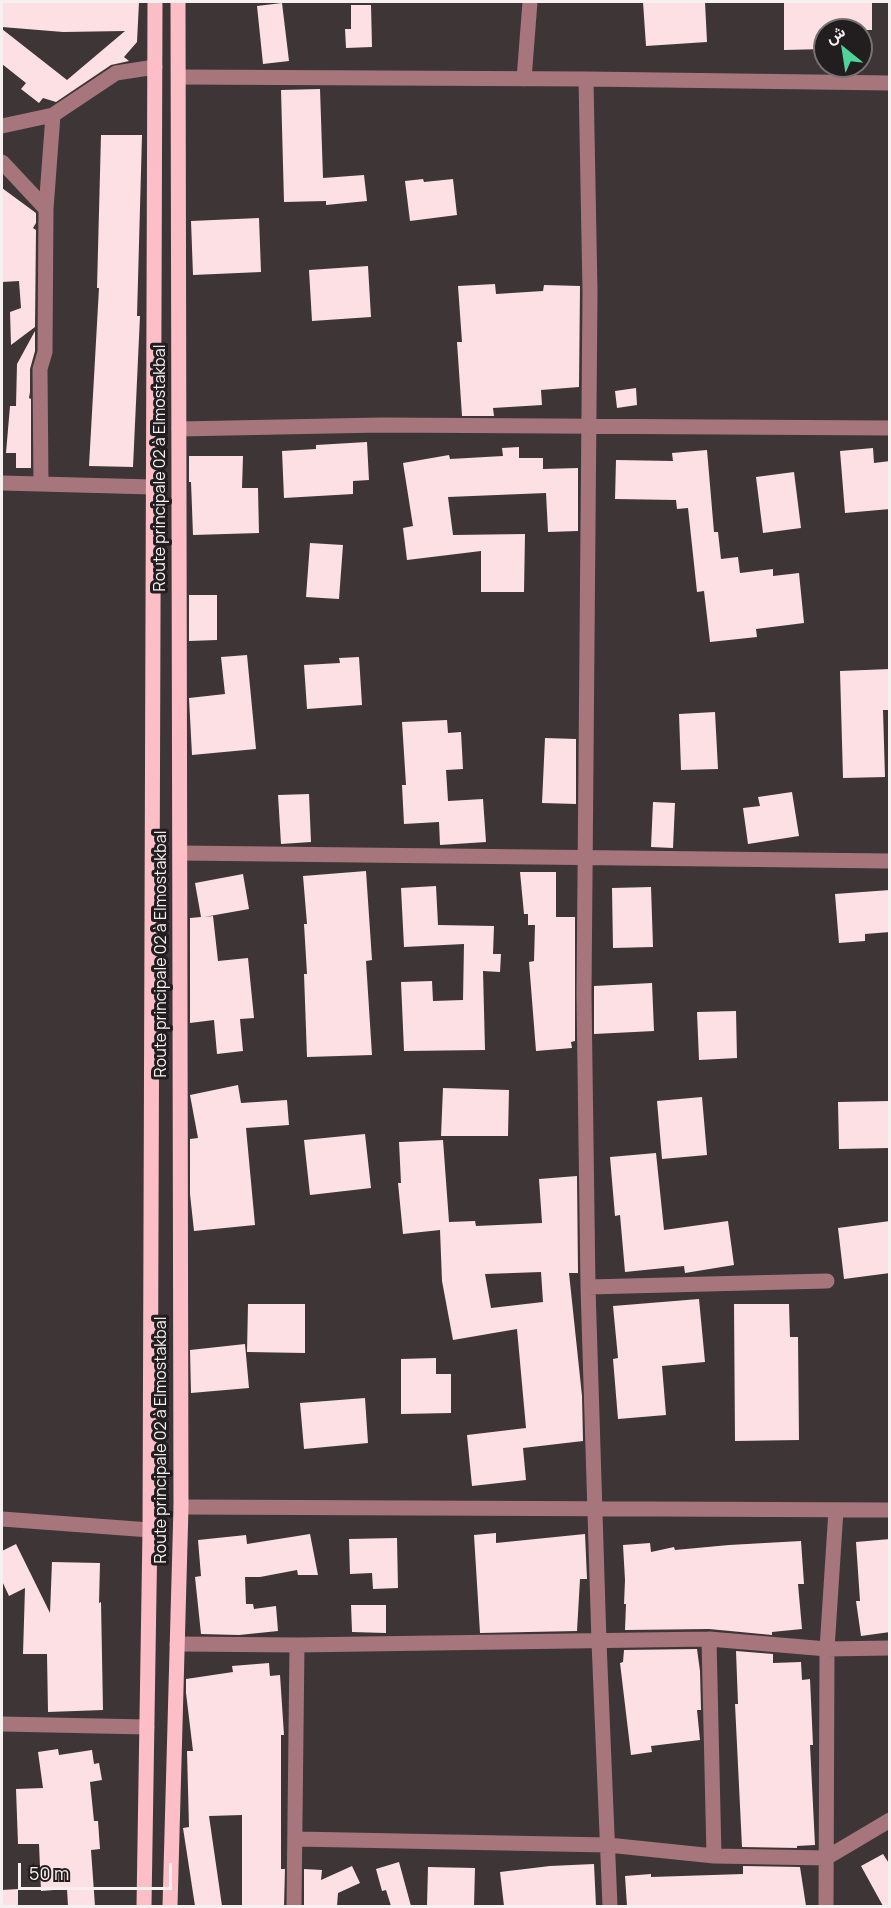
<!DOCTYPE html>
<html>
<head>
<meta charset="utf-8">
<style>
	body { margin:0 }
	#map { position:relative; width:891px; height:1908px; overflow:hidden; background:#3e3536; font-family:Manrope,Vazirmatn,sans-serif }
	canvas { display:block }
	.frame { position:absolute; inset:0; border:3px solid #f6f0f1; pointer-events:none }
	.north { position:absolute; left:813px; top:18px; width:60px; height:60px; box-sizing:border-box; background:#221d1e; border:2px solid #777172; border-radius:50%; rotate:330deg; font-size:16px; font-weight:700; line-height:24px; text-align:center; color:#f6f0f1 }
	.north::after { content:''; display:block; margin:auto; width:21px; height:27px; background:#4fd399; clip-path:polygon(50% 0,100% 100%,50% 72%,0 100%) }
	.scale { position:absolute; left:18px; top:1863px; width:154px; height:27px; box-sizing:border-box; border:3px solid #f6f0f1; border-top:0; padding-left:8px; font-size:18px; line-height:21px; white-space:nowrap; color:#f6f0f1; -webkit-text-stroke:4px #221d1e; paint-order:stroke }
</style>
</head>
<body>
<div id="map">
<canvas width="891" height="1908"></canvas>
<div class="frame"></div>
<div class="north">ش</div>
<div class="scale">50 m</div>
</div>
<script>
const c = document.querySelector('canvas').getContext('2d');
c.lineJoin = 'round';
function fillPath(path, color) {
  c.fillStyle = color;
  c.fill(path, 'evenodd');
}
function shape(rows) {
  const path = new Path2D();
  for (const r of rows) {
    path.moveTo(r[0], r[1]);
    for (let i = 2; i < r.length; i += 2) path.lineTo(r[i], r[i + 1]);
  }
  return path;
}
function stroke(path, color, width, dash) {
  c.strokeStyle = color;
  c.lineWidth = width;
  c.lineCap = dash ? 'butt' : 'round';
  c.setLineDash(dash || []);
  c.stroke(path);
}
function label(font, color, halo, rows, align = 'center') {
  c.font = font + ' Manrope,sans-serif';
  c.lineWidth = 6;
  c.setLineDash([]);
  c.textBaseline = 'middle';
  c.strokeStyle = halo;
  c.fillStyle = color;
  for (const [text, x, y, turn = 0] of rows) {
    c.save();
    c.translate(x, y);
    c.rotate((+turn || 0) * Math.PI / 180);
    c.textAlign = isNaN(turn) ? turn : align;
    if (halo) c.strokeText(text, 0, 0);
    c.fillText(text, 0, 0);
    c.restore();
  }
}
const building = shape([
	[2,2,139,2,137,42,124,57,129,61,111,65,56,102,43,98,39,103,21,89,26,83,2,64,2,29,67,80,125,31,63,32,2,27],
	[643,2,705,2,707,42,646,46],
	[784,2,872,2,872,30,825,30,825,49,784,50],
	[282,3,289,61,263,64,257,6],
	[351,5,371,5,372,47,346,48,345,29,351,29],
	[320,89,323,178,364,175,367,201,326,205,326,201,284,202,281,90],
	[101,135,142,135,137,316,140,316,133,467,89,466,99,288,97,288],
	[423,179,424,182,453,179,457,215,410,221,405,181],
	[2,188,36,213,36,223,33,228,36,230,35,327,11,345,10,312,21,308,19,281,2,282],
	[259,218,261,272,193,275,191,221],
	[368,266,371,317,312,321,309,270],
	[495,284,496,294,543,291,544,285,580,286,579,387,541,390,542,405,493,408,494,416,462,416,457,342,462,342,458,286],
	[35,331,35,351,30,369,30,392,29,398,31,399,31,468,16,468,16,453,6,453,10,406,16,406,17,364],
	[636,388,637,405,617,408,615,391],
	[367,442,369,480,353,481,353,494,284,498,282,451,316,449,316,445],
	[519,447,519,458,543,458,543,469,578,468,578,531,548,532,546,493,448,497,453,535,525,534,524,592,481,592,481,551,407,560,403,528,413,526,403,463,449,455,450,459,503,456,502,448],
	[873,448,874,463,890,461,890,509,845,513,840,451],
	[707,450,714,532,718,532,721,559,738,557,740,573,773,569,773,576,799,573,804,623,756,629,757,637,710,642,704,591,697,592,688,508,677,509,676,500,615,499,616,460,673,461,672,453],
	[189,456,243,456,242,488,258,488,259,533,193,535,191,482,189,482],
	[794,472,801,528,763,533,756,477],
	[310,543,343,545,339,599,306,597],
	[189,595,217,595,217,640,189,641],
	[247,655,256,749,192,755,189,698,225,694,221,657],
	[359,657,362,705,307,709,304,665,340,663,339,658],
	[890,669,890,710,883,710,885,777,843,778,840,671],
	[715,712,718,769,681,770,679,714],
	[447,720,448,733,461,732,463,769,446,770,448,801,483,799,486,842,440,845,439,822,404,824,402,785,406,785,402,722],
	[545,738,576,739,576,804,542,803],
	[792,792,799,836,748,844,743,808,760,806,758,797],
	[309,794,311,842,281,844,278,795],
	[653,802,675,803,673,848,651,847],
	[366,871,372,960,366,961,372,1055,307,1057,304,974,307,974,304,924,307,924,303,876],
	[520,872,556,872,556,917,575,917,575,1041,571,1042,572,1048,536,1051,529,962,534,961,535,925,528,925,528,914,524,914],
	[243,874,249,909,204,917,213,916,218,961,248,958,254,1018,240,1019,243,1051,217,1054,214,1020,190,1023,190,918,201,917,195,883],
	[436,886,438,925,494,926,493,954,501,954,500,972,483,971,485,1050,404,1051,401,982,432,981,433,1001,463,1000,464,944,404,947,401,888],
	[651,887,653,947,613,948,612,888],
	[890,890,890,932,865,934,865,941,839,943,835,894],
	[652,983,654,1031,594,1034,594,986],
	[736,1011,737,1058,699,1060,697,1012],
	[238,1085,241,1103,287,1100,289,1125,246,1128,255,1225,194,1231,190,1194,190,1139,198,1138,190,1095],
	[443,1088,509,1090,508,1136,441,1136],
	[702,1097,707,1155,662,1159,657,1101],
	[890,1101,890,1148,839,1149,838,1102],
	[365,1134,371,1188,310,1195,304,1140],
	[443,1140,449,1222,475,1221,476,1226,542,1223,539,1179,577,1176,578,1273,569,1273,582,1396,583,1441,523,1448,526,1480,472,1486,467,1435,526,1428,517,1329,453,1340,442,1281,440,1230,403,1234,398,1183,401,1183,399,1142],
	[541,1272,543,1302,491,1308,485,1274],
	[656,1153,664,1230,728,1221,734,1265,685,1273,684,1266,625,1272,620,1215,615,1216,610,1157],
	[890,1221,890,1273,844,1279,838,1228],
	[699,1299,705,1362,662,1366,666,1415,618,1419,613,1359,618,1358,613,1306],
	[248,1304,305,1304,305,1353,247,1352],
	[734,1304,789,1304,790,1337,798,1337,799,1440,735,1441],
	[245,1344,249,1388,191,1393,190,1350],
	[436,1358,436,1374,451,1374,451,1413,401,1414,401,1359],
	[365,1398,368,1443,304,1449,300,1403],
	[496,1533,496,1543,585,1534,587,1579,580,1579,577,1631,480,1633,474,1535],
	[310,1534,318,1575,298,1575,297,1570,260,1577,245,1577,246,1604,253,1604,254,1609,276,1606,278,1631,239,1635,201,1634,195,1577,201,1576,198,1540,246,1535,247,1544],
	[397,1538,398,1588,373,1589,372,1573,350,1574,349,1539],
	[890,1539,890,1632,861,1636,856,1601,860,1601,856,1542],
	[801,1541,804,1584,798,1584,802,1629,772,1632,772,1635,709,1629,625,1630,626,1604,624,1604,625,1580,623,1545,650,1543,651,1552,674,1547,675,1550,729,1545],
	[16,1544,50,1613,52,1562,100,1563,99,1603,101,1602,103,1710,48,1712,47,1654,23,1654,25,1588,9,1596,2,1581,2,1551],
	[351,1605,386,1605,386,1633,352,1632],
	[697,1649,700,1671,701,1710,697,1710,700,1740,651,1746,652,1752,631,1755,620,1663,623,1662,624,1650],
	[736,1651,773,1654,773,1663,801,1662,802,1680,810,1679,813,1745,810,1745,815,1845,797,1846,797,1848,742,1847,735,1704,738,1704],
	[269,1663,270,1676,280,1675,284,1735,281,1735,281,1869,285,1869,284,1906,242,1906,242,1815,209,1816,222,1906,195,1906,183,1828,189,1827,187,1751,193,1751,186,1693,186,1679,233,1672,232,1666],
	[58,1749,59,1755,92,1750,94,1764,99,1763,102,1780,90,1782,94,1821,98,1821,100,1849,91,1850,95,1906,68,1906,67,1889,41,1891,39,1844,18,1844,16,1789,43,1788,38,1752],
	[883,1854,890,1865,890,1906,883,1906,861,1866],
	[399,1862,411,1906,391,1906,386,1890,382,1891,376,1869],
	[594,1864,596,1906,504,1906,500,1872,550,1866],
	[352,1866,360,1883,338,1893,337,1906,304,1906,304,1869,322,1870,321,1880],
	[743,1866,800,1867,806,1906,627,1906,625,1876,651,1874,651,1877,743,1874],
	[428,1867,475,1868,474,1906,427,1906],
	[18,1889,18,1906,2,1906,2,1890]
]);
const minor = shape([
	[179,77,586,79,890,83],
	[524,79,530,2],
	[586,79,590,292,584,994,588,1287,599,1642,610,1906],
	[2,126,53,115,116,73,155,67],
	[2,162,46,209],
	[179,429,381,425,890,428],
	[2,483,153,487],
	[41,484,40,369,45,352,46,209,53,115],
	[180,853,890,861],
	[588,1287,827,1281],
	[181,1507,890,1510],
	[2,1519,150,1530],
	[709,1639,714,1856],
	[177,1644,297,1645,709,1639,827,1649,890,1648],
	[2,1724,147,1727],
	[296,1839,608,1845,714,1856,826,1858,890,1820],
	[294,1906,297,1645],
	[826,1906,827,1649,836,1510]
]);
const major = shape([
	[144,1906,150,1530,155,2],
	[170,1906,181,1507,178,2]
]);
const streetNames = [
	["Route principale 02 à Elmostakbal",161,468,-90],
	["Route principale 02 à Elmostakbal",162,954,-90],
	["Route principale 02 à Elmostakbal",162,1440,-90]
];
fillPath(building, '#fce0e3');
stroke(minor, '#a6767c', 15);
stroke(major, '#fcbfc7', 15);
label('16px', '#f6f0f1', '#221d1e', streetNames);
</script>
</body>
</html>
